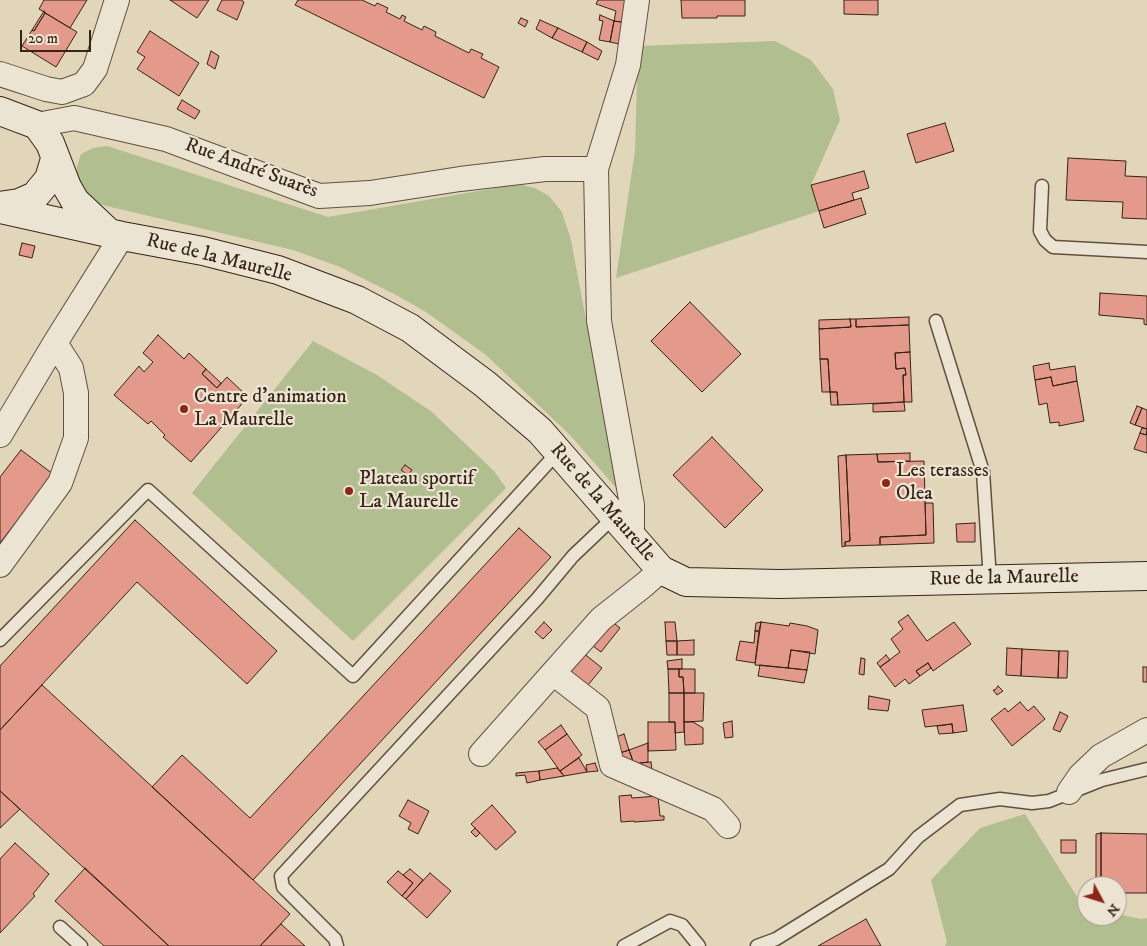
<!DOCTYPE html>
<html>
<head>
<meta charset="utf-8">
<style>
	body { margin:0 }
	#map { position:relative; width:1147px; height:946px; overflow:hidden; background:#e1d6b9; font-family:"IM FELL DW Pica",serif }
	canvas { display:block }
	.north { position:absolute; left:1077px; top:876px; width:50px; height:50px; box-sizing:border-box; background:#ece4d2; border:1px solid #a39787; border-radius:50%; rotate:130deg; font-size:14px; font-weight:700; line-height:20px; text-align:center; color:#362416 }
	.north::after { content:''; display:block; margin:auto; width:18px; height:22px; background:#8f2418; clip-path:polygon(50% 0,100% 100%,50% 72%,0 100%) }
	.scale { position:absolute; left:20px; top:30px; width:71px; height:22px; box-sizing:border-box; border:2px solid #362416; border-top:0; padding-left:6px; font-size:15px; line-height:18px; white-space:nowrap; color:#362416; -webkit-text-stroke:4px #ece4d2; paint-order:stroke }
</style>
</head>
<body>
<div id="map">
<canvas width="1147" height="946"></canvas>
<div class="north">N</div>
<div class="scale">20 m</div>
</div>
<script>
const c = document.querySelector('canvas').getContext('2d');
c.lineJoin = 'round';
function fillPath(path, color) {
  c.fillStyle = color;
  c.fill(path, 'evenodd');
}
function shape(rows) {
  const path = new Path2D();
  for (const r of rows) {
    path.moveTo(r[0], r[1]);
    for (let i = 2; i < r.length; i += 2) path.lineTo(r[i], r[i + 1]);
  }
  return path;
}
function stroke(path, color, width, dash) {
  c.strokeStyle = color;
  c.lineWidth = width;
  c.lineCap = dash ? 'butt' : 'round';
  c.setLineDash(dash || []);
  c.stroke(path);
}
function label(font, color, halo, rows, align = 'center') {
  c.font = font + ' "IM FELL DW Pica",serif';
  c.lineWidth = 4.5;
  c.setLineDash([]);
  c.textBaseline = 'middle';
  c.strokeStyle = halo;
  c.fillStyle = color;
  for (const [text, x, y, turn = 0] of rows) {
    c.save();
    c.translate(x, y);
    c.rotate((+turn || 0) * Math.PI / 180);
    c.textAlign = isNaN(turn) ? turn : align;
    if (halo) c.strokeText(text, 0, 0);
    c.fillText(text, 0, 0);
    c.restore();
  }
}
const green = shape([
	[775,41,811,60,833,89,840,120,811,185,819,211,616,278,635,151,638,46],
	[107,146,328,217,507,186,522,185,535,188,549,196,562,212,571,240,618,490,570,435,486,355,426,312,398,296,340,267,293,250,98,204,84,194,77,181,77,167,81,154,93,148],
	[313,341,377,375,432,412,494,471,506,488,353,641,192,493],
	[1025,814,1083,906,1087,907,1087,916,1117,916,1117,914,1141,919,1147,918,1147,946,945,946,947,942,931,880,980,828]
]);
const building = shape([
	[44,0,87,0,70,28,39,9,44,0],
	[170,0,209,0,197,18,170,0],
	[222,0,241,0,244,2,237,20,217,10,222,0],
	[298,0,362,0,375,6,377,3,388,8,386,12,400,19,402,15,406,17,404,21,422,30,424,26,436,32,435,36,469,53,471,49,483,54,481,58,499,67,484,98,295,5,298,0],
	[598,0,632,0,628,23,614,21,616,11,596,4,598,0],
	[681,0,745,0,745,16,717,16,717,18,682,18,681,0],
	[844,0,878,0,878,15,844,14,844,0],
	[44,11,45,13,34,31,32,30,44,11],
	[45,13,77,32,56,67,22,46,32,30,34,31,45,13],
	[600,15,614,21,610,42,599,40,603,21,599,20,600,15],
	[521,18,528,21,525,27,518,23,521,18],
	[540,20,558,28,552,38,536,29,540,20],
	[614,21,628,23,624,45,610,42,614,21],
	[558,28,587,42,582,52,552,38,558,28],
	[150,31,199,63,179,96,137,69,145,57,137,52,150,31],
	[587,42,602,51,598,60,582,52,587,42],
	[211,51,219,56,215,69,207,64,211,51],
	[182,100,200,111,195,119,177,109,182,100],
	[945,123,954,151,916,163,907,134,945,123],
	[1068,158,1126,161,1125,176,1147,177,1147,219,1122,218,1123,202,1066,200,1068,158],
	[864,171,869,188,852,193,854,200,819,211,811,185,864,171],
	[861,198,866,214,824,228,819,211,861,198],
	[22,243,35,246,32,258,19,255,22,243],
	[1100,293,1147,296,1147,325,1144,324,1144,319,1099,315,1100,293],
	[690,302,741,354,702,392,651,341,690,302],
	[909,317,909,325,856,327,856,319,909,317],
	[850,319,851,327,819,329,819,320,850,319],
	[850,319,856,319,856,327,909,325,910,352,895,353,896,369,905,368,906,375,903,375,904,402,838,405,837,392,830,392,828,359,820,359,819,329,851,327,850,319],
	[158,335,184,359,189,353,206,369,202,374,217,388,227,377,248,397,191,462,163,437,165,435,151,421,148,424,114,395,139,366,144,372,153,362,143,353,158,335],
	[910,352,912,402,904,402,903,375,906,375,905,368,896,369,895,353,910,352],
	[820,359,828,359,830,392,822,392,820,359],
	[1049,363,1050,370,1075,366,1077,381,1053,386,1051,377,1035,380,1033,366,1049,363],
	[206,369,221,383,217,388,202,374,206,369],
	[1051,377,1053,386,1077,381,1084,421,1059,426,1059,422,1050,423,1047,403,1039,405,1035,380,1051,377],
	[830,392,837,392,838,405,831,405,830,392],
	[904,402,905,411,873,412,873,404,904,402],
	[1137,406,1142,408,1135,425,1130,423,1137,406],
	[1142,408,1147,410,1147,429,1135,425,1142,408],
	[1142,428,1147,429,1146,435,1140,433,1142,428],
	[1140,433,1146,435,1147,433,1147,453,1134,449,1140,433],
	[712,437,763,490,725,528,673,475,712,437],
	[21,450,53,474,0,543,0,477,21,450],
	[910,453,910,461,878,462,877,454,910,453],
	[877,454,878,462,924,461,926,535,880,537,880,545,845,546,845,542,850,541,846,455,877,454],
	[846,455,850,541,845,542,845,546,842,547,838,456,846,455],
	[405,465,412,470,408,475,401,470,405,465],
	[925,503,933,503,934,543,880,545,880,537,926,535,925,503],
	[135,520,277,651,247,684,137,582,0,730,0,666,135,520],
	[975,523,975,542,957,542,956,524,975,523],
	[519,528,551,557,253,880,152,787,182,755,250,818,519,528],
	[908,615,927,641,954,622,971,644,933,671,928,663,916,671,920,676,909,684,905,679,895,687,880,667,900,652,891,639,903,629,898,622,908,615],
	[610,620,620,628,601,652,589,643,610,620],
	[544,622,552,630,543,639,535,632,544,622],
	[665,622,675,622,677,641,666,641,665,622],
	[761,622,759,631,755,631,756,623,761,622],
	[761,622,789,626,790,623,807,626,818,630,815,654,791,650,788,668,755,665,761,622],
	[755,631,759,631,755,663,736,660,740,641,754,643,755,631],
	[694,640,694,655,677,655,677,641,694,640],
	[666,641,677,641,677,655,667,655,666,641],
	[1007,648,1022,649,1021,676,1006,675,1007,648],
	[1022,649,1059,651,1058,678,1021,676,1022,649],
	[791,650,810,652,807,670,788,668,791,650],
	[1059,651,1068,651,1067,678,1058,678,1059,651],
	[582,652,602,668,584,690,570,673,582,652],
	[886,655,890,660,880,667,877,663,886,655],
	[861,658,865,659,864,675,859,674,861,658],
	[682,659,682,669,668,669,667,661,682,659],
	[928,663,931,668,920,676,916,671,928,663],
	[760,665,807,670,804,683,758,676,760,665],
	[1143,667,1147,667,1147,682,1143,682,1143,667],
	[668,669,679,669,679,677,683,677,684,693,669,693,668,669],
	[679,669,695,669,695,693,684,693,683,677,679,677,679,669],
	[42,685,290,914,260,946,169,946,0,791,0,730,42,685],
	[998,686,1003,691,997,695,993,690,995,690,998,686],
	[669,693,684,693,684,732,675,733,675,722,669,722,669,693],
	[684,693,704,693,703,721,684,722,684,693],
	[869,696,890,700,888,711,868,709,869,696],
	[1020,702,1028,711,1034,706,1045,719,1012,746,991,719,1005,708,1008,712,1020,702],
	[963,705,967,731,953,733,952,724,925,727,922,710,963,705],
	[1060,712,1068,716,1060,732,1053,729,1060,712],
	[732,721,733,737,725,738,723,723,732,721],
	[648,722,675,722,676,750,648,751,648,722],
	[684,722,693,722,703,728,703,744,685,745,684,722],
	[952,724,953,733,939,734,937,726,952,724],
	[561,725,567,734,545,750,538,742,561,725],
	[567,734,582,755,560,771,545,750,567,734],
	[624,734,629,750,617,754,611,739,624,734],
	[648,743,648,762,634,764,629,750,648,743],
	[629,750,634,764,617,754,629,750],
	[579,758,587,772,564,776,560,771,579,758],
	[651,762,652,771,641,772,640,763,651,762],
	[595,763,598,771,587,772,586,765,595,763],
	[557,768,564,776,540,780,539,771,557,768],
	[539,771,540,780,527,783,525,775,516,776,516,773,539,771],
	[0,791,20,809,0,828,0,791],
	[631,795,632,798,658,796,660,816,664,816,664,820,634,822,634,821,621,822,619,796,631,795],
	[408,800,429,811,418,834,408,829,411,823,399,816,408,800],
	[492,805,516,832,496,850,471,824,492,805],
	[475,828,480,833,476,837,471,832,475,828],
	[1101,833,1101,886,1096,886,1096,834,1101,833],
	[1101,833,1147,834,1147,893,1117,893,1117,886,1101,886,1101,833],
	[1061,840,1076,840,1076,853,1061,853,1061,840],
	[15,843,49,874,33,894,35,896,0,933,0,859,15,843],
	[85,868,169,946,104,946,55,901,85,868],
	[410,869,423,880,406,899,402,896,413,883,403,875,410,869],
	[398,871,413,883,402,896,387,882,398,871],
	[430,873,451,891,427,918,406,899,430,873],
	[866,919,881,946,818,946,866,919],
	[281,924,305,946,260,946,281,924]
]);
const lane = shape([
	[1042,186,1040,231,1045,240,1053,247,1147,252],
	[936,321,983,472,990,580],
	[0,640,148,490,353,676,558,452],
	[60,927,81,946],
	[337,946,335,939,283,887,281,876,537,599,573,556,614,517],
	[624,946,670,921,682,925,699,946],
	[757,946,776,939,889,869,918,837,960,805,1000,799,1032,803,1049,801,1102,780,1147,769]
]);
const street = shape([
	[0,74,46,89,62,92,84,84,95,69,117,0],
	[37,125,74,118,166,139,319,196,370,193,460,179,545,169,596,169],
	[0,435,55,343,122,236],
	[632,536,632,505,599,321,596,169,628,65,637,0],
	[0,565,60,483,76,438,76,393,71,368,55,343],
	[553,673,598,708,612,765,713,809,728,826],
	[481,754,601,619,644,585,661,570],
	[1069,792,1080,776,1101,756,1147,730]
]);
const secondary = shape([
	[0,111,37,125,50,143,67,187,75,201,109,233],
	[0,206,19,203,35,196,49,179,55,159],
	[0,209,122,236,203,251,278,270,357,300,410,328,485,384,540,431,661,570,686,582,780,584,1147,576]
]);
const markers = [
	[184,409,5,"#8f2418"],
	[886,483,5,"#8f2418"],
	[349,491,5,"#8f2418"]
];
const streetNames = [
	["Rue André Suarès",251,169,20],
	["Rue de la Maurelle",219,259,14],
	["Rue de la Maurelle",602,503,49],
	["Rue de la Maurelle",1004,579,-1]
];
const poiNames = [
	["Centre d'animation",194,398],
	["La Maurelle",194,421],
	["Les terasses",896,472],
	["Olea",896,495],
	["Plateau sportif",359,480],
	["La Maurelle",359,503]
];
fillPath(green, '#b1be90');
fillPath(building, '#e49a8b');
stroke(building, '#362416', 1);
stroke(lane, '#61503f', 15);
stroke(street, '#61503f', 26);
stroke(secondary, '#362416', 30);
stroke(lane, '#ece4d2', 12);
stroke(street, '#ece4d2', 24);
stroke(secondary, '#ece4d2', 28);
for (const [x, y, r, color] of markers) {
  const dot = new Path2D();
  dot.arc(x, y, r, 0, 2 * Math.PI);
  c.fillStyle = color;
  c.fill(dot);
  stroke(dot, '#ece4d2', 2);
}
label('20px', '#362416', '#ece4d2', streetNames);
label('20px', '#362416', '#ece4d2', poiNames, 'left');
</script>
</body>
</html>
